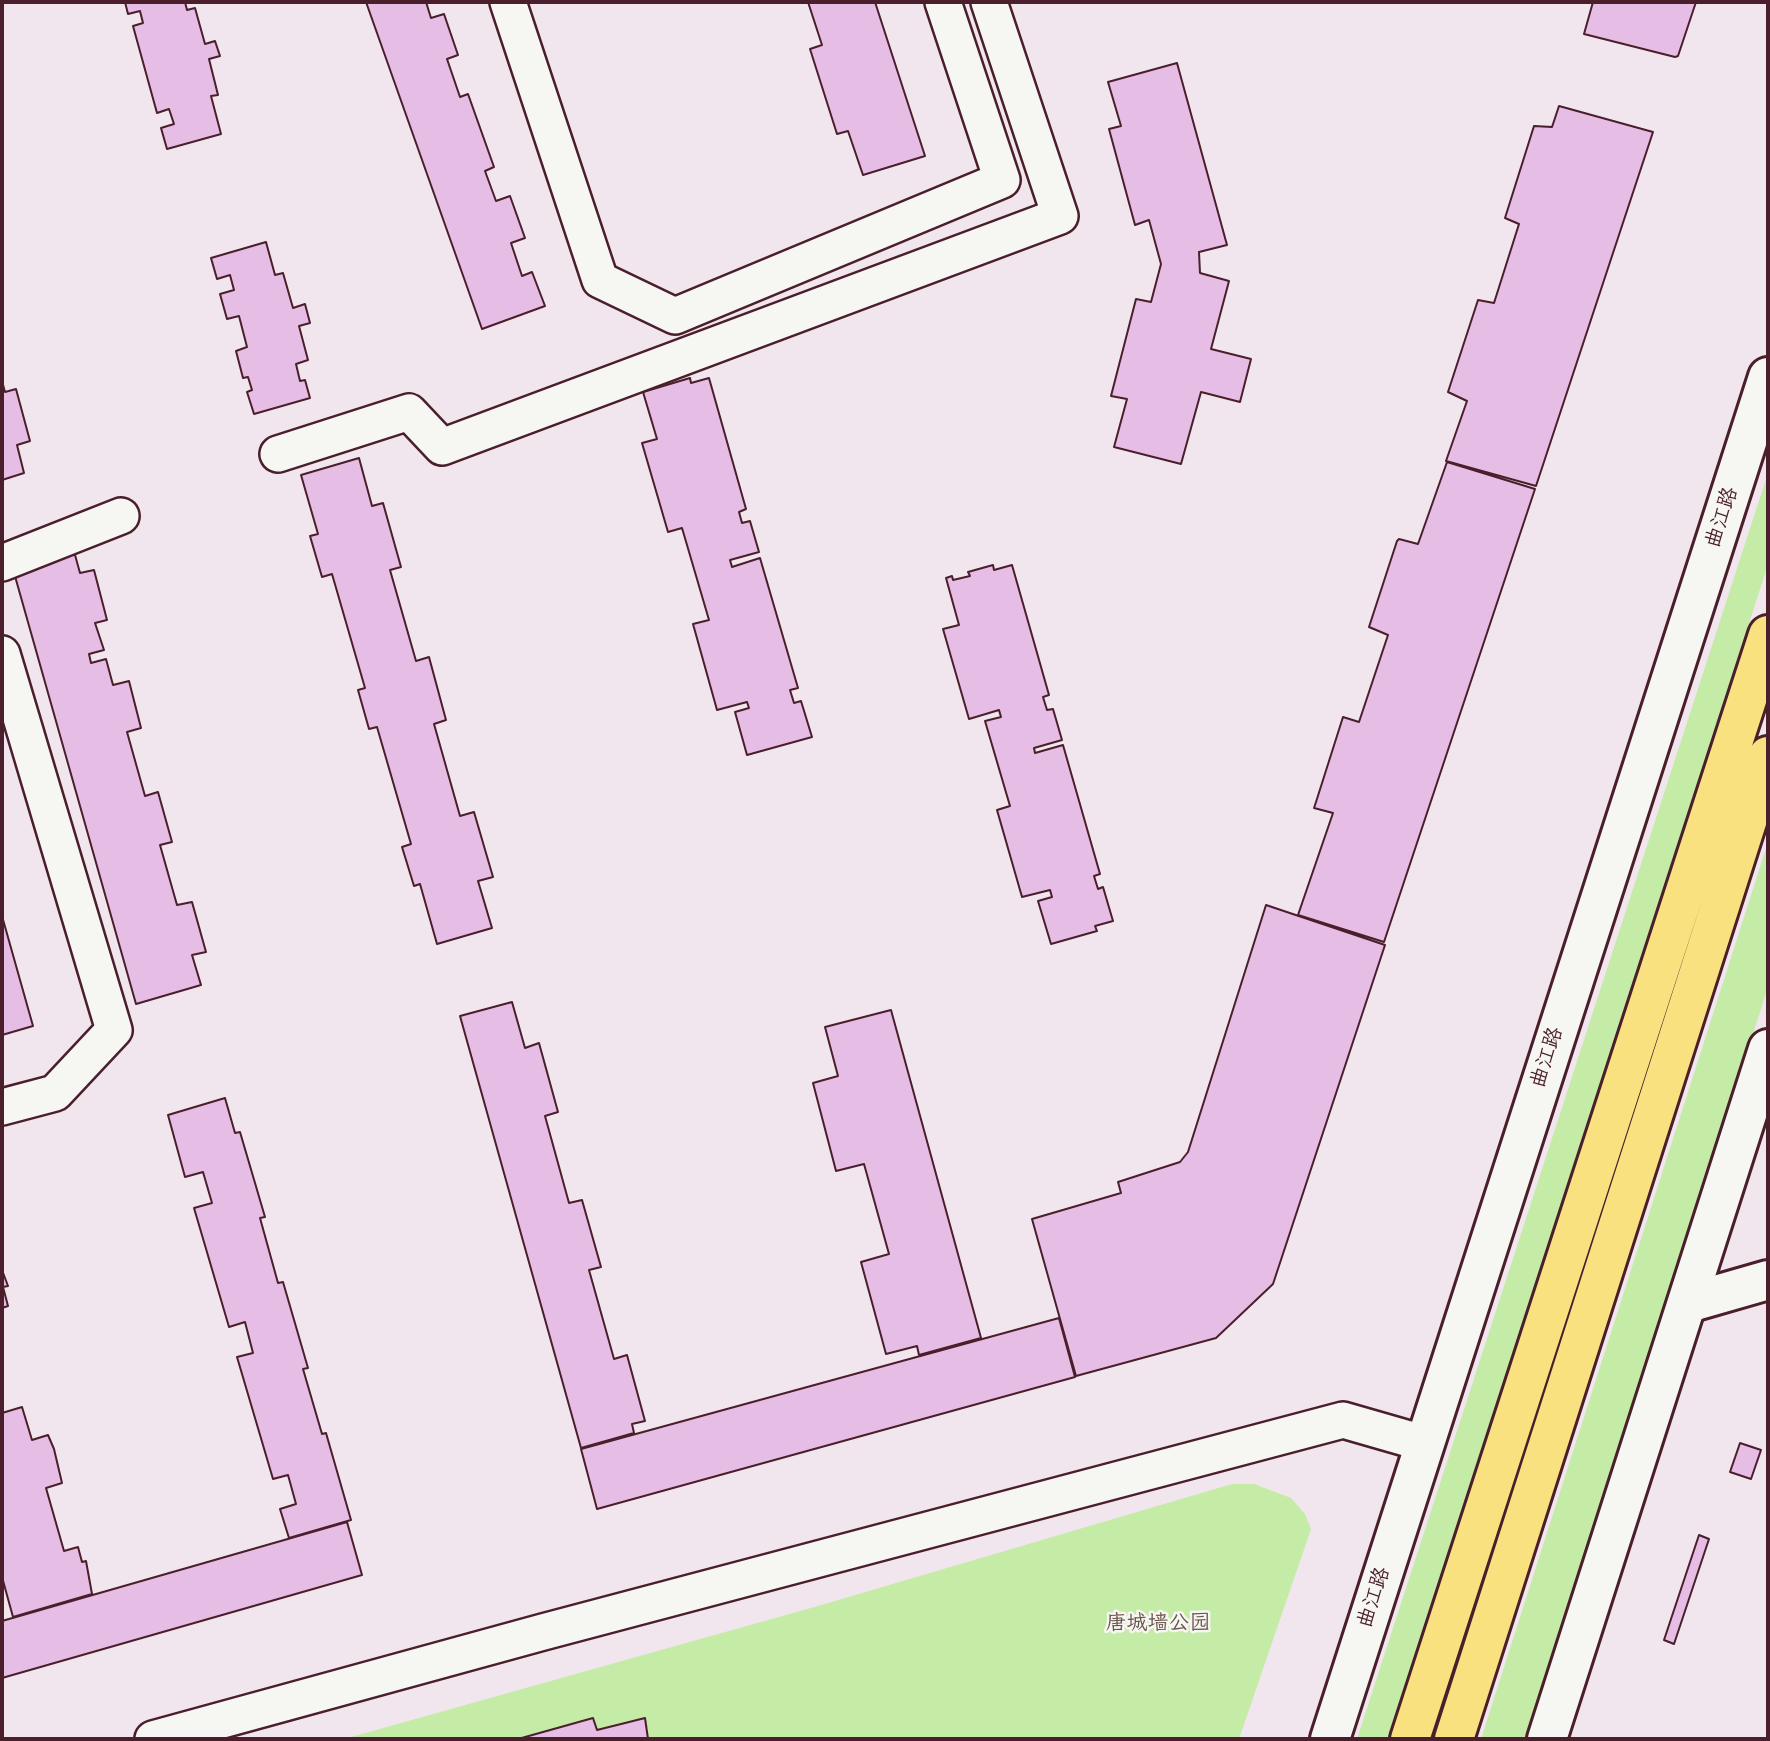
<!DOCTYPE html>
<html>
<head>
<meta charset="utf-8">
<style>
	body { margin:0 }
	#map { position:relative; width:1770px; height:1741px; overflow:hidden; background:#f1e5ee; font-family:"Architects Daughter",sans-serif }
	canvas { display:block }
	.frame { position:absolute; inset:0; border:4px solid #4a1f2b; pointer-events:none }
</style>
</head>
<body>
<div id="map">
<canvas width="1770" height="1741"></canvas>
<div class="frame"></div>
</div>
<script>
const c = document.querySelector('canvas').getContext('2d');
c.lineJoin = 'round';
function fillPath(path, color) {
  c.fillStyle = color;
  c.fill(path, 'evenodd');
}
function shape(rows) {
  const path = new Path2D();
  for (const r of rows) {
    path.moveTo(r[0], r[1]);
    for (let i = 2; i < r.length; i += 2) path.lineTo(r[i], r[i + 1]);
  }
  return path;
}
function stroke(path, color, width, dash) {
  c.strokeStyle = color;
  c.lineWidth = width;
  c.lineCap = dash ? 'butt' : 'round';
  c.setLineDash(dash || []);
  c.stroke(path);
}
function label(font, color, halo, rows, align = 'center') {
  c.font = font + ' "Architects Daughter","LXGW WenKai TC",sans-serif';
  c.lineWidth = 5;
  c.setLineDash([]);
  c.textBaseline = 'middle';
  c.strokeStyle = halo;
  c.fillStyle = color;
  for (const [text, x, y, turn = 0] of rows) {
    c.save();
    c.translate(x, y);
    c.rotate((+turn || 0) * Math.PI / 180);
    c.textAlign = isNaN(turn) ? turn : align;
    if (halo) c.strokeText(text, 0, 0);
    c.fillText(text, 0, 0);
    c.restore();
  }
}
const green = shape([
	[1768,473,1768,564,1392,1739,1357,1739],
	[1768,842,1768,987,1527,1739,1481,1739],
	[1232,1484,1254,1484,1291,1498,1305,1514,1311,1529,1239,1739,344,1739,818,1606]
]);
const building = shape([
	[125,2,185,2,187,10,195,8,205,44,215,41,220,56,209,59,218,95,211,96,221,134,167,149,161,128,174,124,169,109,157,113,133,26,143,23,140,11,128,14,125,2],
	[366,2,426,2,431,18,444,14,458,55,447,59,460,97,468,94,494,167,485,171,496,201,510,196,525,238,511,243,522,276,532,272,545,306,482,329,366,2],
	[808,2,875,2,925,156,863,175,848,131,837,134,810,49,822,45,808,2],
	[1593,2,1696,2,1678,56,1675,57,1584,34,1593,2],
	[1177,63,1227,245,1199,252,1200,273,1229,281,1211,349,1251,359,1240,402,1201,392,1181,464,1114,447,1127,399,1111,396,1136,299,1151,302,1161,264,1149,220,1135,225,1109,129,1121,126,1108,82,1177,63],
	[1559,106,1653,132,1536,486,1446,461,1467,401,1448,392,1478,300,1494,303,1519,224,1505,218,1534,126,1552,127,1559,106],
	[266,242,275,275,283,273,293,308,305,304,310,323,299,326,308,360,296,364,300,381,305,380,310,398,254,414,247,392,252,390,248,377,243,378,236,351,247,347,239,316,227,319,220,294,234,290,230,275,217,279,211,258,266,242],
	[690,378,691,383,709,378,746,509,739,512,742,523,750,521,759,552,730,560,732,567,760,558,798,688,790,690,794,703,801,701,812,737,747,755,735,712,749,708,747,702,717,710,693,624,709,620,682,528,668,532,642,443,657,439,643,392,690,378],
	[2,381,5,392,16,389,30,441,17,445,24,473,2,480,2,381],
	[359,458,372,506,383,503,401,567,390,570,416,661,429,657,446,720,434,724,460,816,474,812,493,877,478,881,492,928,437,944,420,884,414,886,402,847,411,844,377,727,369,729,358,690,365,688,332,574,322,577,310,536,318,534,301,475,359,458],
	[1447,462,1535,489,1384,942,1298,915,1333,813,1314,808,1316,802,1343,717,1359,722,1388,635,1369,627,1397,541,1399,539,1418,544,1447,462],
	[72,544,80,573,94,570,107,620,95,623,104,650,89,654,91,663,106,659,113,685,129,681,141,728,127,732,145,796,158,792,172,842,160,845,177,905,192,902,206,952,192,955,201,985,136,1004,9,555,72,544],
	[993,565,994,570,1012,565,1049,695,1043,697,1047,710,1053,709,1062,740,1034,748,1035,753,1063,745,1100,874,1094,876,1098,889,1103,887,1113,921,1095,926,1097,931,1051,944,1038,901,1052,897,1050,890,1022,897,997,810,1010,806,985,721,1001,717,999,710,969,719,943,629,959,625,946,578,952,576,953,580,970,576,968,572,993,565],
	[1266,905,1385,945,1273,1284,1216,1338,1076,1376,1032,1219,1121,1193,1118,1182,1180,1162,1188,1152,1266,905],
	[2,916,33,1026,2,1035,2,916],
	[512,1002,525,1048,539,1043,558,1112,545,1116,569,1203,582,1200,601,1267,589,1270,614,1359,627,1355,645,1421,632,1424,634,1433,581,1448,460,1016,512,1002],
	[891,1010,981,1338,919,1355,917,1346,886,1354,861,1262,889,1254,864,1164,836,1171,813,1083,838,1076,825,1027,891,1010],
	[225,1098,235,1133,240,1132,265,1217,260,1218,278,1283,283,1282,308,1368,303,1369,322,1434,326,1433,351,1520,289,1538,280,1509,296,1504,288,1475,273,1479,237,1357,253,1353,245,1322,229,1327,194,1208,212,1203,203,1172,185,1177,168,1115,225,1098],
	[2,1270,8,1286,3,1287,8,1306,2,1308,2,1270],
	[1059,1318,1075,1377,597,1509,581,1449,1059,1318],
	[22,1407,32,1440,48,1435,54,1449,62,1483,46,1488,64,1551,78,1547,82,1562,86,1561,92,1594,13,1617,2,1577,2,1413,22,1407],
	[1740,1443,1761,1450,1751,1479,1730,1472,1740,1443],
	[347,1522,362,1575,2,1678,2,1621,347,1522],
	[1699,1535,1709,1539,1674,1644,1664,1640,1699,1535],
	[593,1718,597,1730,645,1718,648,1739,518,1739,593,1718]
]);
const minor = shape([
	[508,2,600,280,675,316,1002,180,943,2],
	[278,454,409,412,442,447,1060,216,989,2],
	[2,563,121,516],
	[2,654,114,1030,55,1093,2,1107],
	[153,1739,543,1632,1343,1420,1423,1443]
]);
const tertiary = shape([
	[1688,1303,1768,1280]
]);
const secondary = shape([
	[1330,1739,1768,377],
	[1547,1739,1768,1049]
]);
const trunk = shape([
	[1410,1739,1768,635],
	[1454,1739,1768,756]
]);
const streetNames = [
	["曲江路",1723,518,-72],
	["曲江路",1548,1058,-72],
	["曲江路",1375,1598,-72]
];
const parkNames = [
	["唐城墙公园",1158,1625]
];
fillPath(green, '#c4eca7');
fillPath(building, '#e6bde5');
stroke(building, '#4a1f2b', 2);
stroke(minor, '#4a1f2b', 40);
stroke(tertiary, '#4a1f2b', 44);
stroke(secondary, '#4a1f2b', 44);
stroke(trunk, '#4a1f2b', 44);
stroke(minor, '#f6f6f2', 35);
stroke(tertiary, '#f6f6f2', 38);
stroke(secondary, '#f6f6f2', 38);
stroke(trunk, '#fae180', 38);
label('21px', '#4a1f2b', '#f6f6f2', streetNames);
label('21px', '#68524a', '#f6f6f2', parkNames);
</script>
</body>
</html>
